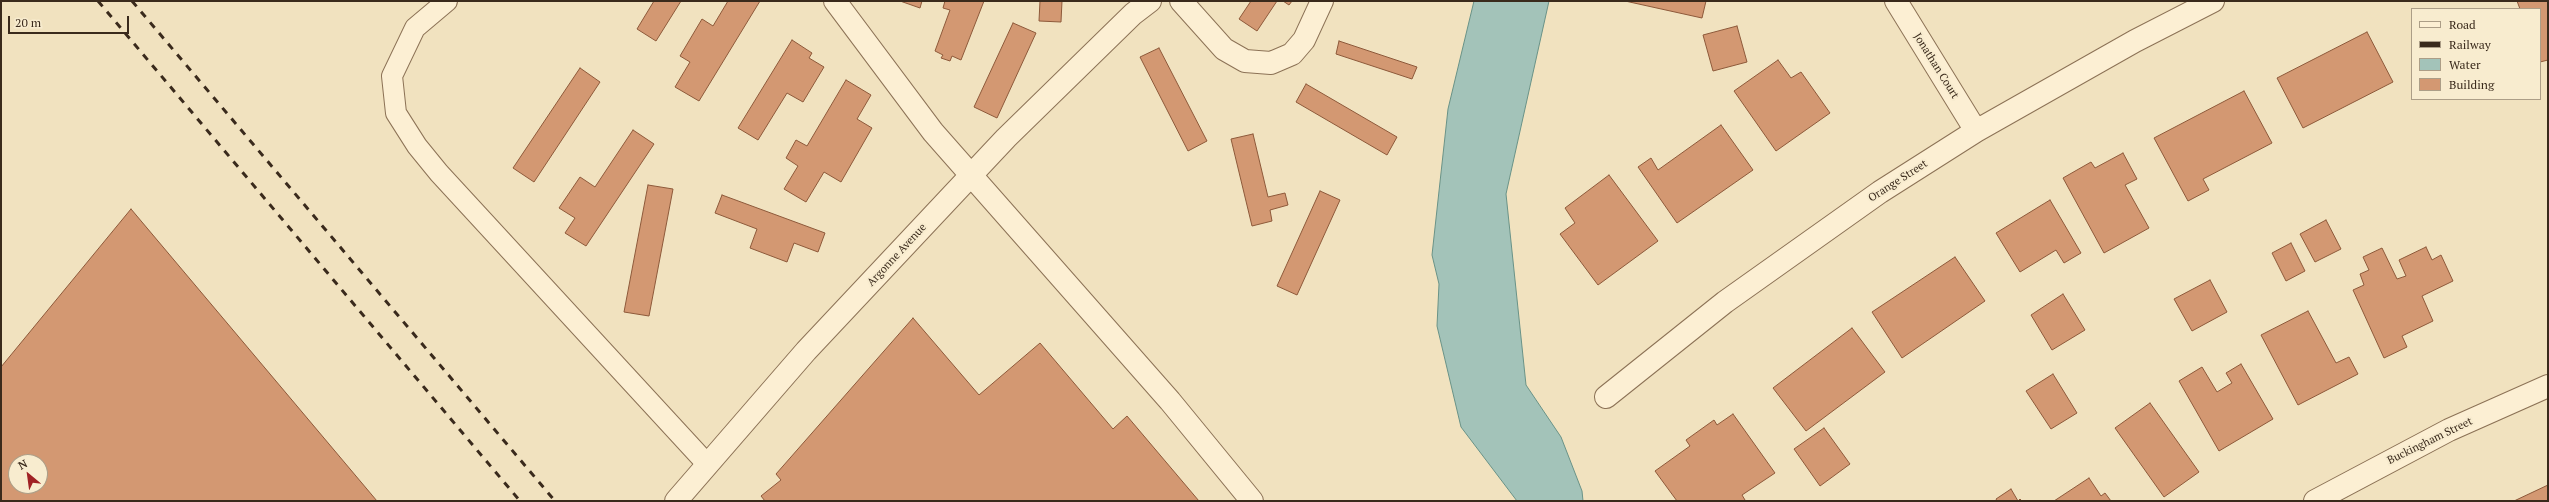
<!DOCTYPE html>
<html>
<head>
<meta charset="utf-8">
<style>
	body { margin:0 }
	#map { position:relative; width:2549px; height:502px; overflow:hidden; background:#f1e2bf; font-family:"PT Serif",serif }
	canvas { display:block }
	.frame { position:absolute; inset:0; border:2px solid #3a2a1c; pointer-events:none }
	.legend { position:absolute; left:2411px; top:8px; width:130px; height:92px; box-sizing:border-box; background:#f8eccf; border:1px solid #ac9e87; margin:0; padding:5px 7px; list-style:none; font-size:12px; color:#3a2a1c }
	.legend li { display:flex; align-items:center; gap:8px; height:20px }
	.legend b { width:20px; border:1px solid #ac9e87 }
	.north { position:absolute; left:8px; top:454px; width:40px; height:40px; box-sizing:border-box; background:#f8eccf; border:1px solid #ac9e87; border-radius:50%; rotate:331deg; font-size:11px; font-weight:700; line-height:16px; text-align:center; color:#3a2a1c }
	.north::after { content:''; display:block; margin:auto; width:14px; height:18px; background:#a02124; clip-path:polygon(50% 0,100% 100%,50% 72%,0 100%) }
	.scale { position:absolute; left:8px; top:16px; width:121px; height:18px; box-sizing:border-box; border:2px solid #3a2a1c; border-top:0; padding-left:5px; font-size:12px; line-height:14px; white-space:nowrap; color:#3a2a1c; -webkit-text-stroke:3px #f8eccf; paint-order:stroke }
</style>
</head>
<body>
<div id="map">
<canvas width="2549" height="502"></canvas>
<div class="frame"></div>
<ul class="legend">
<li><b style="height:5px;background:#fcefd3"></b>Road</li>
<li><b style="height:5px;background:#3a2a1c"></b>Railway</li>
<li><b style="height:11px;background:#a3c3b9"></b>Water</li>
<li><b style="height:11px;background:#d39872"></b>Building</li>
</ul>
<div class="north">N</div>
<div class="scale">20 m</div>
</div>
<script>
const c = document.querySelector('canvas').getContext('2d');
c.lineJoin = 'round';
function fillPath(path, color) {
  c.fillStyle = color;
  c.fill(path, 'evenodd');
}
function shape(rows) {
  const path = new Path2D();
  for (const r of rows) {
    path.moveTo(r[0], r[1]);
    for (let i = 2; i < r.length; i += 2) path.lineTo(r[i], r[i + 1]);
  }
  return path;
}
function stroke(path, color, width, dash) {
  c.strokeStyle = color;
  c.lineWidth = width;
  c.lineCap = dash ? 'butt' : 'round';
  c.setLineDash(dash || []);
  c.stroke(path);
}
function label(font, color, halo, rows, align = 'center') {
  c.font = font + ' "PT Serif",serif';
  c.lineWidth = 4;
  c.setLineDash([]);
  c.textBaseline = 'middle';
  c.strokeStyle = halo;
  c.fillStyle = color;
  for (const [text, x, y, turn = 0] of rows) {
    c.save();
    c.translate(x, y);
    c.rotate((+turn || 0) * Math.PI / 180);
    c.textAlign = isNaN(turn) ? turn : align;
    if (halo) c.strokeText(text, 0, 0);
    c.fillText(text, 0, 0);
    c.restore();
  }
}
const water = shape([
	[1474,1,1549,1,1506,194,1526,385,1561,437,1582,491,1583,501,1517,501,1461,427,1437,326,1439,284,1432,255,1448,109,1474,1]
]);
const building = shape([
	[654,1,681,1,656,41,637,29,654,1],
	[728,1,760,1,699,101,675,87,690,62,680,56,702,19,713,26,728,1],
	[900,1,922,1,920,8,900,1],
	[945,1,984,1,961,60,952,56,950,61,941,58,943,55,935,51,950,10,943,8,945,1],
	[1040,1,1062,1,1061,22,1039,21,1040,1],
	[1251,1,1277,1,1257,31,1239,19,1251,1],
	[1283,1,1292,1,1289,5,1283,1],
	[1625,1,1706,1,1702,18,1625,1],
	[2517,1,2548,1,2548,60,2540,62,2540,9,2520,9,2517,1],
	[1013,23,1036,33,997,118,974,107,1013,23],
	[1737,26,1747,62,1713,71,1703,35,1737,26],
	[2367,32,2393,82,2303,128,2277,78,2367,32],
	[792,40,812,53,809,58,824,67,803,102,787,93,758,140,738,128,792,40],
	[1339,41,1417,67,1412,79,1336,54,1339,41],
	[1159,48,1207,141,1188,151,1140,57,1159,48],
	[1778,60,1791,78,1801,72,1830,113,1776,151,1734,91,1778,60],
	[580,68,600,82,534,182,513,168,580,68],
	[846,80,871,95,857,119,872,128,841,182,824,172,806,202,784,189,798,166,786,158,796,140,807,146,846,80],
	[1306,84,1397,137,1387,155,1296,102,1306,84],
	[2244,91,2272,143,2203,179,2209,190,2188,201,2154,138,2244,91],
	[1721,125,1753,170,1677,223,1638,167,1651,158,1658,170,1721,125],
	[633,130,654,144,586,246,565,233,575,218,559,208,580,177,595,187,633,130],
	[1253,134,1268,197,1285,193,1288,205,1270,210,1272,221,1252,226,1231,139,1253,134],
	[2123,153,2137,179,2125,185,2149,228,2104,253,2063,178,2091,162,2095,168,2123,153],
	[1609,175,1658,241,1598,285,1560,234,1575,223,1565,208,1609,175],
	[648,185,673,189,649,316,624,312,648,185],
	[1320,191,1340,200,1297,295,1277,286,1320,191],
	[722,195,825,233,818,252,794,243,787,262,750,248,757,229,715,213,722,195],
	[2050,200,2081,253,2064,263,2056,250,2020,272,1996,233,2050,200],
	[131,209,377,501,1,501,1,367,131,209],
	[16,462,40,462,40,486,16,486,16,462],
	[2326,220,2341,249,2315,262,2300,234,2326,220],
	[2291,243,2305,271,2286,281,2272,253,2291,243],
	[2426,247,2432,260,2441,255,2453,281,2422,296,2433,321,2402,336,2407,347,2384,358,2353,290,2364,285,2360,274,2369,270,2363,257,2382,248,2397,279,2406,276,2399,260,2426,247],
	[1955,257,1985,301,1902,358,1872,312,1955,257],
	[2210,280,2227,312,2192,331,2174,299,2210,280],
	[2063,294,2085,330,2052,350,2031,315,2063,294],
	[2308,311,2336,363,2349,357,2358,374,2298,405,2261,335,2308,311],
	[913,318,979,395,1040,343,1113,429,1127,416,1199,501,765,501,761,496,781,480,776,474,913,318],
	[1852,328,1885,372,1806,431,1773,388,1852,328],
	[2241,364,2273,419,2219,451,2179,381,2202,367,2217,392,2232,383,2226,373,2241,364],
	[2053,374,2077,413,2051,429,2026,391,2053,374],
	[2150,403,2199,472,2164,497,2115,428,2150,403],
	[1733,414,1775,473,1742,495,1745,500,1743,501,1677,501,1655,471,1690,446,1686,440,1714,420,1717,425,1733,414],
	[1824,428,1850,464,1820,486,1794,449,1824,428],
	[2089,478,2101,496,2105,493,2111,501,2054,501,2089,478],
	[2548,485,2548,501,2514,501,2548,485],
	[2011,489,2018,501,2020,499,2022,501,1997,501,1996,499,2011,489]
]);
const service = shape([
	[447,1,415,28,392,76,396,113,417,146,439,173,707,464]
]);
const minor = shape([
	[835,1,933,132,1170,401,1252,501],
	[1181,1,1224,49,1245,61,1271,63,1292,54,1304,40,1322,1],
	[1896,1,1976,131],
	[1606,397,1725,302,1880,192,1976,131,2135,41,2213,1],
	[676,501,806,351,1006,138,1133,14,1150,1],
	[2315,501,2449,430,2548,386]
]);
const rail = shape([
	[98,1,520,501],
	[132,1,555,501]
]);
const streetNames = [
	["Jonathan Court",1936,66,58],
	["Orange Street",1898,181,-33],
	["Argonne Avenue",897,255,-47],
	["Buckingham Street",2430,441,-26]
];
fillPath(water, '#a3c3b9');
stroke(water, '#699287', 1);
fillPath(building, '#d39872');
stroke(building, '#8d593a', 1);
stroke(service, '#8c7256', 22);
stroke(minor, '#8c7256', 24);
stroke(service, '#fcefd3', 20);
stroke(minor, '#fcefd3', 22);
stroke(rail, '#3a2a1c', 3, [7, 7]);
label('11px', '#3a2a1c', '#f8eccf', streetNames);
</script>
</body>
</html>
